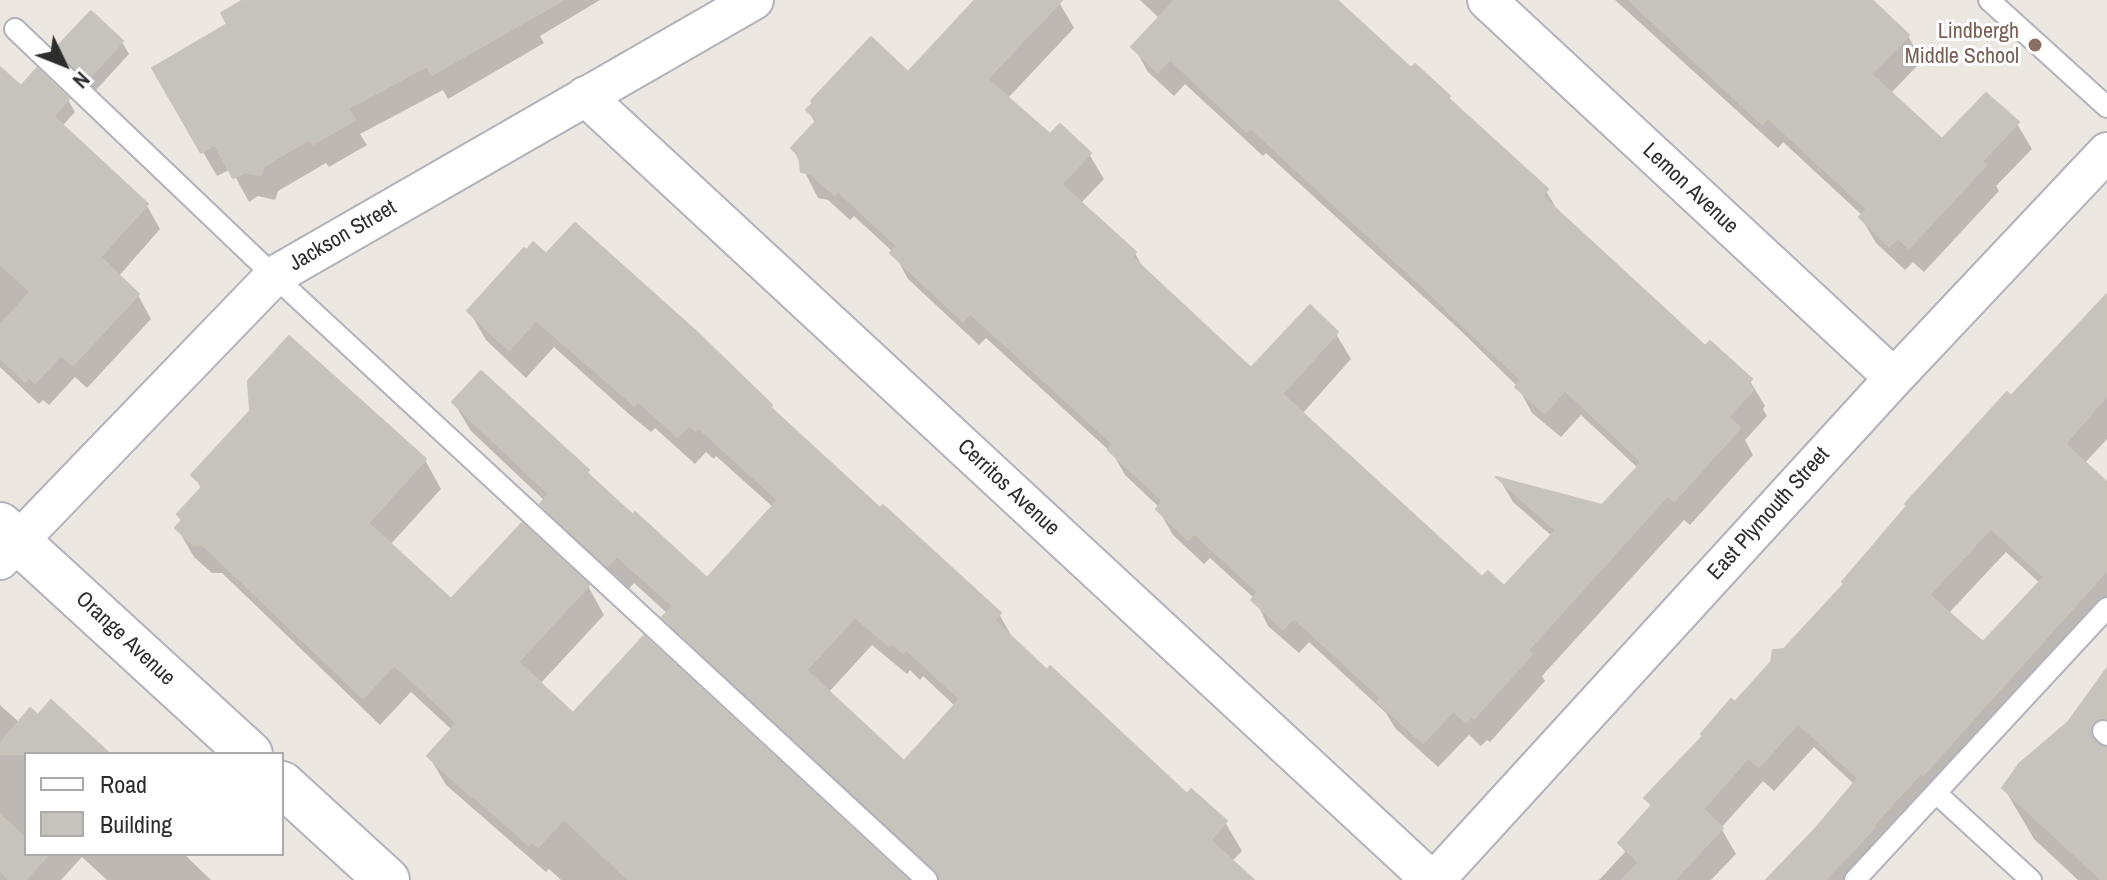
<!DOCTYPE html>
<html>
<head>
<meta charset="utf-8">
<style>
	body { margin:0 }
	#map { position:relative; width:2107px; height:880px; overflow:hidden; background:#ede7e1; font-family:"Archivo Narrow",sans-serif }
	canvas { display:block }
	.legend { position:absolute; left:24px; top:752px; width:260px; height:104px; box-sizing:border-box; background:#fff; border:2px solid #ababab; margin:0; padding:10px 14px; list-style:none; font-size:24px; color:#2d2d2d }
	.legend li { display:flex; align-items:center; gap:16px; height:40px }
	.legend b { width:40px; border:2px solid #ababab }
	.north { position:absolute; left:24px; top:24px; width:80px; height:80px; -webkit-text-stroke:6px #fff; paint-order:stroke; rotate:133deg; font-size:22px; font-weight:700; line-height:32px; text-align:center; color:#2d2d2d }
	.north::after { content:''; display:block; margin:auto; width:28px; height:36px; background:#2d2d2d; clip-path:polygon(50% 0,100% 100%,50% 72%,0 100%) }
</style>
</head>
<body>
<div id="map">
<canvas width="2107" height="880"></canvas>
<ul class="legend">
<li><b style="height:10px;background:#fff"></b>Road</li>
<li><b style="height:22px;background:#c6c2bc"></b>Building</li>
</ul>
<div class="north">N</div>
</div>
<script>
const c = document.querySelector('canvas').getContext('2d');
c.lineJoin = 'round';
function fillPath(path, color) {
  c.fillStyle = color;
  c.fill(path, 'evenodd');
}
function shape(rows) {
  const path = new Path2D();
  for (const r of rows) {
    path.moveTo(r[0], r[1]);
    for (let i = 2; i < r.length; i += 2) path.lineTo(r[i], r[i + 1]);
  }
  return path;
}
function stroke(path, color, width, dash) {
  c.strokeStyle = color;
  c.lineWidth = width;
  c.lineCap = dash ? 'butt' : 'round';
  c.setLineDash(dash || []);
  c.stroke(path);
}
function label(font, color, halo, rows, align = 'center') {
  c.font = font + ' "Archivo Narrow",sans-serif';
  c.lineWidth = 6;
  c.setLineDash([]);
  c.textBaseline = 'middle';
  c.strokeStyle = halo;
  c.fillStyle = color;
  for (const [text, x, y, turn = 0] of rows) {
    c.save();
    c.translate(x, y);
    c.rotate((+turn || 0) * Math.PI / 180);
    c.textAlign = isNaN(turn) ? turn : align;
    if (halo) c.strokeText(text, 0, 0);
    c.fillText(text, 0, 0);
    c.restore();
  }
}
const shadow = shape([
	[247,0,600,0,540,36,544,43,448,99,443,90,360,134,367,145,329,167,326,163,278,191,275,200,258,196,249,202,231,169,217,176,154,69,230,25],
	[976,0,1056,0,1059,2,1074,28,1007,99,1051,137,1089,154,1104,179,1080,204,1135,253,1146,274,1251,371,1336,334,1351,359,1302,414,1482,580,1504,589,1553,537,1513,502,1500,480,1603,507,1639,469,1581,415,1561,437,1532,413,1518,387,1460,330,1266,153,1263,156,1185,84,1174,96,1148,72,1134,47,1160,19,1140,0,1334,0,1546,191,1561,216,1705,349,1750,381,1765,406,1763,409,1767,416,1745,440,1753,455,1690,525,1684,520,1542,676,1545,681,1490,742,1487,740,1481,746,1469,735,1438,767,1395,728,1386,713,1309,642,1299,653,1268,626,1255,599,1210,558,1204,564,1173,535,1158,509,1160,508,1125,475,1113,454,986,338,979,345,908,279,894,253,854,216,850,220,828,200,818,198,793,149,816,124,808,111,908,74],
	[1615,0,1869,0,1908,36,1922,61,1890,94,1942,141,2017,124,2032,149,1996,186,1999,191,1924,272,1913,262,1905,270,1876,243,1861,218,1863,216,1783,142,1778,148],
	[122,42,129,54,95,91,65,62,58,50],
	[68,100,75,112,62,126,147,206,160,229,118,277,138,295,151,319,87,388,75,377,49,405,43,400,39,404,0,367,0,193,26,103],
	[546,257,770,406,775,414,999,614,1016,644,1187,797,1225,822,1242,851,1231,862,1251,880,934,880,681,646,665,618,668,614,634,583,624,594,559,533,542,504,545,501,471,431,454,403,587,471,593,480,707,580,774,508,716,456,714,459,706,452,695,464,655,428,651,432,630,415,554,347,526,378,486,340,469,311],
	[872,645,907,674,910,670,920,680,923,676,956,707,904,764,828,693],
	[2107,295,2107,439,2084,464,2107,485,2107,610,1863,880,1770,880,1855,785,1814,747,1774,791,1763,781,1721,828,1736,854,1711,880,1599,880,1625,852,1620,844,1652,808,1647,799,1785,651],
	[2006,552,2041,584,1983,645,1948,614],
	[289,338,425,460,441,489,389,546,451,602,588,586,604,615,539,685,573,716,905,880,561,880,549,869,546,872,446,785,429,756,453,731,411,692,380,725,222,573,212,573,194,557,177,528,202,490,194,475,252,412],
	[2107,672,2107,880,2078,880,2034,839,2004,788,2069,724],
	[0,705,20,723,105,754,26,754,26,854,184,854,211,880,107,880,82,857,61,880,0,880]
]);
const building = shape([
	[243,0,563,0,432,75,427,66,348,108,355,120,313,144,310,139,264,166,261,175,244,172,233,178,215,145,201,153,152,68,227,24,221,13,243,0],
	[975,0,1062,0,987,79,1050,134,1060,124,1091,153,1061,184,1136,252,1132,257,1251,368,1310,305,1338,332,1282,394,1482,577,1488,571,1504,586,1556,530,1496,477,1602,505,1642,462,1565,390,1545,413,1515,387,1521,380,1446,310,1447,309,1251,128,1247,132,1170,59,1158,72,1131,47,1175,0,1337,0,1411,68,1415,64,1450,96,1448,98,1548,189,1542,196,1705,346,1710,341,1752,379,1748,384,1754,389,1728,417,1740,428,1674,501,1668,495,1528,650,1532,654,1474,718,1472,716,1466,722,1453,711,1423,743,1378,702,1381,698,1294,618,1283,629,1251,600,1258,592,1194,533,1188,540,1156,509,1163,501,1108,450,1113,444,970,313,963,321,890,253,897,246,838,191,835,195,811,174,801,172,799,156,791,148,817,120,806,110,813,103,811,101,871,37,908,72,975,0],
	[1629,0,1872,0,1909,35,1871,74,1942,139,1986,93,2019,122,1982,161,1986,165,1909,248,1898,238,1889,246,1859,217,1867,209,1768,118,1762,124,1629,0],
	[91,11,123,41,87,80,55,49,91,11],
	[0,67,21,86,37,68,69,99,53,116,148,204,100,257,139,294,73,365,61,355,35,383,29,377,25,381,0,358,0,325,31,292,0,264,0,67],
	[575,223,699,334,772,405,770,407,880,508,883,505,1001,613,994,620,1047,670,1050,666,1187,794,1191,789,1227,821,1210,840,1254,880,940,880,936,870,662,617,673,606,617,556,607,566,540,504,549,494,452,402,481,371,589,470,587,473,633,515,635,512,707,578,778,500,699,428,696,431,689,425,678,437,638,401,634,405,612,386,536,320,509,350,467,311,524,248,527,250,533,242,546,254,575,223],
	[855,617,889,646,892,643,903,653,906,649,960,699,904,761,806,670,855,617],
	[2107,294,2107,395,2065,444,2107,482,2107,570,1923,775,1921,773,1873,825,1875,827,1825,880,1766,880,1816,828,1858,778,1798,723,1759,767,1748,758,1703,809,1723,828,1674,880,1622,880,1639,862,1618,843,1652,805,1644,798,1703,736,1701,734,1731,699,1735,702,1771,662,1773,650,1784,649,1844,584,1842,582,1907,506,1905,504,2007,392,2011,396,2107,294],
	[1991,528,2044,577,1983,642,1929,595,1991,528],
	[289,336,426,459,368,523,451,599,522,523,589,585,518,662,573,713,644,636,908,880,629,880,564,819,538,847,532,842,529,845,473,796,472,797,427,756,457,723,408,677,394,665,363,698,203,545,194,545,175,528,182,520,177,514,203,486,191,475,250,411,248,381,289,336],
	[2107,668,2107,719,2094,721,2090,728,2094,740,2107,748,2107,880,2102,880,2002,788,2019,764,2068,722,2107,668],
	[51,700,110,754,0,754,0,744,30,708,38,715,51,700],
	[0,815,26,839,26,854,42,854,46,857,25,880,10,880,0,870,0,815]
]);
const lane = shape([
	[1989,0,2107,107],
	[15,29,274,276,927,880],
	[2103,731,2107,735],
	[1936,793,2031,880],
	[1855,880,2107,608]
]);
const street = shape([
	[1487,0,1894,378],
	[585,96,1431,880],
	[0,560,274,276,754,0],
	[1435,880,1894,378,2107,152]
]);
const secondary = shape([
	[0,525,250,754],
	[282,784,387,880]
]);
const markers = [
	[2035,45,8,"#8d6e63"]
];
const educationNames = [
	["Lindbergh",2019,32],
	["Middle School",2019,57]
];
const streetNames = [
	["Lemon Avenue",1690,189,43],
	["Jackson Street",343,236,-30],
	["Cerritos Avenue",1008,488,43],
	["East Plymouth Street",1769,514,-48],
	["Orange Avenue",125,639,43]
];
fillPath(shadow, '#0003');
fillPath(building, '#c6c2bc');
stroke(building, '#c9c3ba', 2);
stroke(lane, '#b1b3bc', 24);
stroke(street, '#b1b3bc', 42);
stroke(secondary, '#b1b3bc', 48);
stroke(lane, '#fff', 20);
stroke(street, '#fff', 38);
stroke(secondary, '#fff', 44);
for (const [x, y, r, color] of markers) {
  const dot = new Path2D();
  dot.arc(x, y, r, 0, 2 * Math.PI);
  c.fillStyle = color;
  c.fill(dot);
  stroke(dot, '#fff', 3);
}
label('22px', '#785e54', '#fff', educationNames, 'right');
label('22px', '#2d2d2d', '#fff', streetNames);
</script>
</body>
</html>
